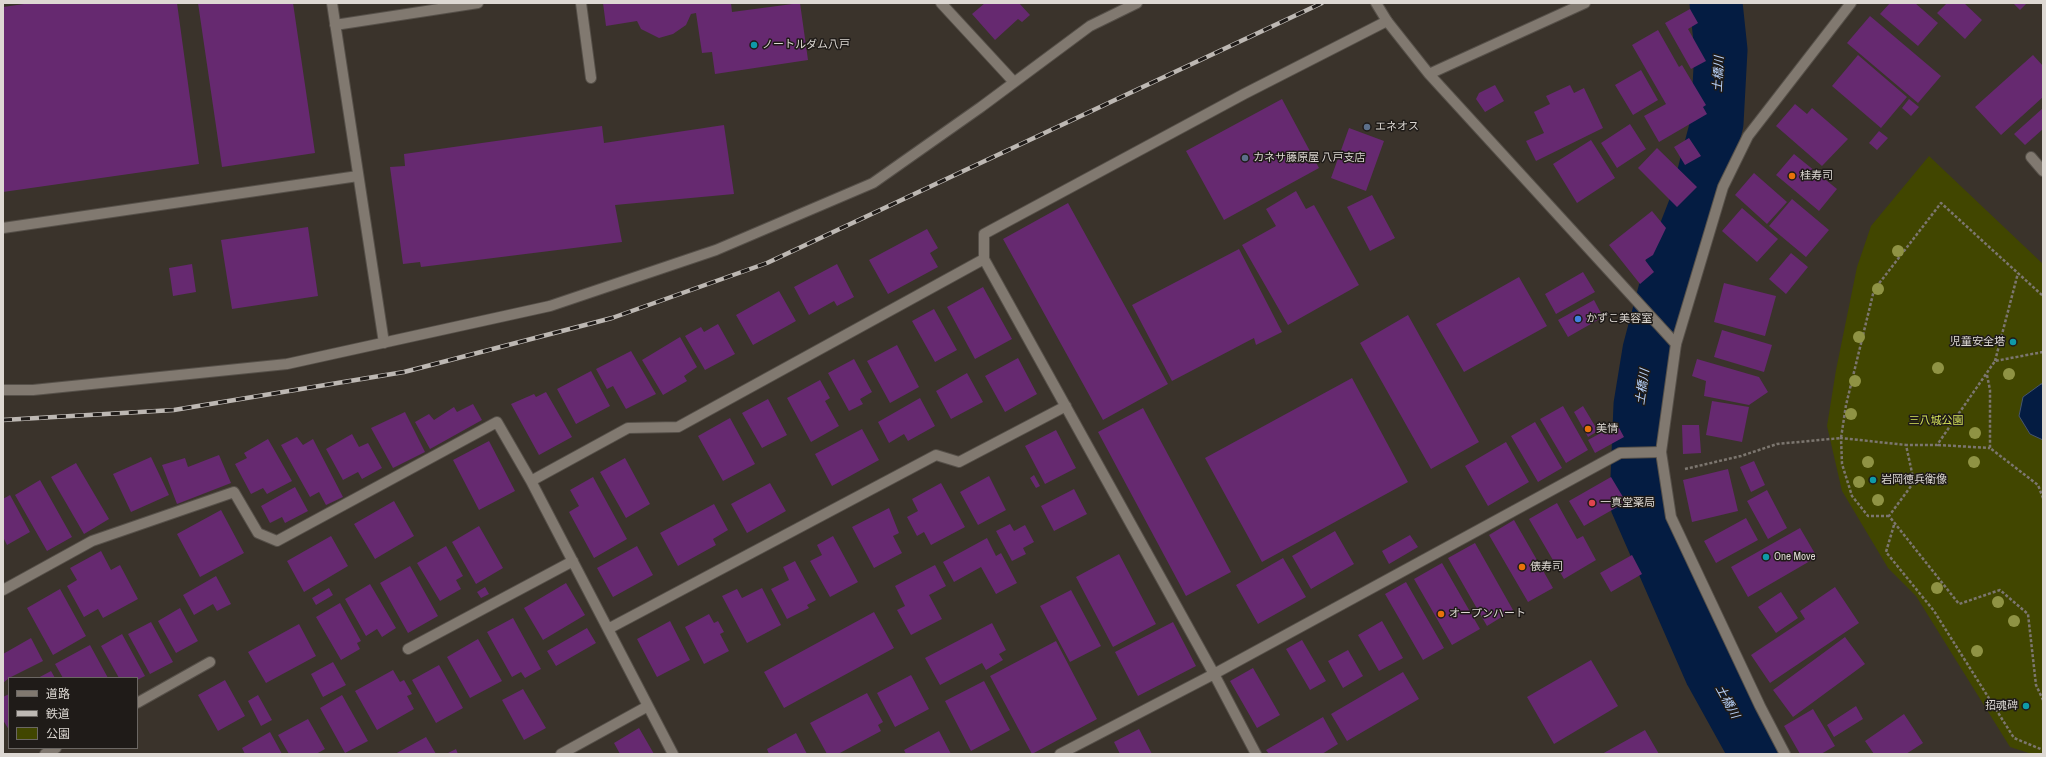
<!DOCTYPE html>
<html>
<head>
<meta charset="utf-8">
<style>
	body { margin:0 }
	#map { position:relative; width:2046px; height:757px; overflow:hidden; background:#3a332b; font-family:"Archivo Narrow","Noto Sans JP",sans-serif }
	canvas { display:block }
	.frame { position:absolute; inset:0; border:4px solid #ddd8d3; pointer-events:none }
	.legend { position:absolute; left:8px; top:677px; width:130px; height:72px; box-sizing:border-box; background:#1f1b18; border:1px solid #6b6763; margin:0; padding:5px 7px; list-style:none; font-size:12px; color:#ddd8d3 }
	.legend li { display:flex; align-items:center; gap:8px; height:20px }
	.legend b { width:20px; border:1px solid #6b6763 }
</style>
</head>
<body>
<div id="map">
<canvas width="2046" height="757"></canvas>
<div class="frame"></div>
<ul class="legend">
<li><b style="height:5px;background:#817970"></b>道路</li>
<li><b style="height:5px;background:#bdb8b3"></b>鉄道</li>
<li><b style="height:11px;background:#414600"></b>公園</li>
</ul>
</div>
<script>
const c = document.querySelector('canvas').getContext('2d');
c.lineJoin = 'round';
function fillPath(path, color) {
  c.fillStyle = color;
  c.fill(path, 'evenodd');
}
function shape(rows) {
  const path = new Path2D();
  for (const r of rows) {
    path.moveTo(r[0], r[1]);
    for (let i = 2; i < r.length; i += 2) path.lineTo(r[i], r[i + 1]);
  }
  return path;
}
function stroke(path, color, width, dash) {
  c.strokeStyle = color;
  c.lineWidth = width;
  c.lineCap = dash ? 'butt' : 'round';
  c.setLineDash(dash || []);
  c.stroke(path);
}
function label(font, color, halo, rows, align = 'center') {
  c.font = font + ' "Archivo Narrow","Noto Sans JP",sans-serif';
  c.lineWidth = 3;
  c.setLineDash([]);
  c.textBaseline = 'middle';
  c.strokeStyle = halo;
  c.fillStyle = color;
  for (const [text, x, y, turn = 0] of rows) {
    c.save();
    c.translate(x, y);
    c.rotate((+turn || 0) * Math.PI / 180);
    c.textAlign = isNaN(turn) ? turn : align;
    if (halo) c.strokeText(text, 0, 0);
    c.fillText(text, 0, 0);
    c.restore();
  }
}
const green = shape([
	[1929,156,2043,264,2043,754,2032,754,2010,747,1916,596,1888,568,1842,491,1827,426,1836,370,1857,267,1871,226]
]);
const water = shape([
	[2041,384,2043,384,2043,440,2030,434,2019,416,2023,397,2041,384]
]);
const river = shape([
	[1716,3,1721,50,1717,123,1695,207,1670,271,1649,350,1640,405,1636,502,1711,673,1756,754]
]);
const building = shape([
	[31,3,177,3,199,164,3,192,3,7],
	[198,3,293,3,315,153,222,167],
	[603,3,731,3,732,12,800,3,808,60,715,74,712,52,702,53,696,13,691,14,686,25,673,34,659,38,641,29,637,21,606,26],
	[985,3,1019,3,1030,15,1022,22,1018,19,995,40,972,14],
	[1890,3,1915,3,1938,23,1918,46,1880,14],
	[1947,3,1964,3,1982,20,1965,39,1937,13],
	[2013,3,2027,3,2020,10],
	[1690,9,1698,23,1688,29,1706,61,1691,69,1665,23],
	[1870,16,1941,76,1918,103,1847,43],
	[1658,30,1679,67,1682,65,1706,105,1703,107,1707,114,1659,142,1644,116,1666,104,1632,45],
	[1858,55,1907,97,1881,128,1832,86],
	[2033,55,2043,66,2043,97,2001,135,1975,107],
	[1641,70,1658,100,1633,115,1615,85],
	[1495,85,1504,101,1485,112,1476,99,1479,93],
	[1570,85,1574,93,1584,88,1603,128,1536,161,1526,141,1544,133,1534,112,1550,104,1546,96],
	[1282,99,1319,168,1224,220,1186,151],
	[1909,99,1919,107,1911,116,1902,108],
	[1795,104,1807,114,1812,108,1848,139,1822,166,1776,126],
	[2043,108,2043,129,2025,145,2014,134],
	[1630,124,1646,149,1617,168,1601,143],
	[724,125,734,194,615,205,622,242,421,267,420,262,403,264,390,167,405,166,404,154,602,126,604,143],
	[1349,128,1384,141,1366,191,1331,178],
	[1879,131,1888,138,1877,150,1869,143],
	[1689,138,1701,156,1685,165,1674,147],
	[1591,140,1615,178,1577,203,1553,164],
	[1657,148,1697,187,1677,207,1638,168],
	[1794,154,1837,189,1819,211,1776,175],
	[1754,173,1787,202,1767,224,1735,195],
	[1296,191,1306,209,1314,205,1359,285,1288,325,1242,245,1276,226,1266,209],
	[1372,195,1395,238,1370,251,1347,207],
	[1792,199,1829,230,1806,257,1769,226],
	[1068,203,1168,384,1103,420,1003,239],
	[1742,208,1778,239,1757,262,1722,231],
	[1652,211,1666,228,1653,255,1645,260,1654,272,1640,284,1609,245],
	[308,227,318,296,232,309,221,240],
	[927,229,938,248,930,253,938,267,888,294,869,260],
	[1239,249,1282,332,1256,345,1254,338,1172,381,1132,305],
	[1791,253,1808,267,1786,294,1769,279],
	[192,264,196,292,173,296,169,268],
	[837,264,854,297,837,306,834,301,809,315,794,287],
	[1583,272,1595,292,1556,314,1545,294],
	[1519,277,1547,326,1464,372,1436,324],
	[1724,283,1776,296,1765,336,1714,322],
	[983,287,1012,339,975,359,947,307],
	[779,291,796,321,753,345,736,315],
	[1594,300,1603,317,1568,337,1558,320],
	[934,309,957,350,935,362,912,321],
	[1408,315,1479,442,1431,469,1360,343],
	[718,324,735,354,705,370,685,336,701,327,704,332],
	[1722,330,1772,345,1764,372,1714,357],
	[680,337,697,367,684,376,687,381,663,395,642,360],
	[897,345,919,387,890,403,867,361],
	[631,351,656,394,626,409,613,386,607,389,596,369],
	[1018,358,1037,394,1005,412,985,376],
	[854,359,872,392,860,399,863,404,849,411,828,373],
	[1697,359,1759,377,1768,392,1749,405,1704,396,1706,381,1692,376],
	[591,371,610,406,576,424,557,389],
	[967,373,983,402,951,419,936,391],
	[1352,378,1408,482,1262,562,1205,458],
	[820,380,830,398,825,401,839,426,811,442,787,398],
	[546,392,572,437,539,455,511,404,534,394,536,397],
	[920,398,935,426,908,441,904,434,889,443,878,422],
	[768,399,787,435,762,448,742,413],
	[1712,401,1749,407,1742,442,1706,435],
	[473,404,482,420,430,449,415,422,429,414,434,420,454,407,457,412],
	[1563,406,1588,450,1566,463,1540,419],
	[1583,406,1598,431,1588,437,1574,412],
	[1143,408,1231,572,1186,596,1098,432],
	[405,412,425,452,393,468,371,428],
	[730,418,755,464,723,481,698,436],
	[1535,422,1562,468,1538,482,1511,436],
	[1617,424,1624,437,1595,453,1588,440],
	[1682,425,1699,425,1701,453,1683,454],
	[862,429,879,460,832,486,815,454],
	[1056,430,1076,468,1045,484,1025,446],
	[352,434,359,447,368,443,382,468,362,479,358,472,343,480,326,449],
	[297,437,303,445,313,439,343,497,326,505,319,492,310,497,281,445],
	[268,439,292,481,267,494,263,488,251,494,235,464,247,458,244,453],
	[489,441,515,491,479,510,453,460],
	[1506,442,1529,482,1488,506,1465,466],
	[219,455,231,483,177,504,162,465,185,458,188,467],
	[151,457,169,495,131,512,113,474],
	[625,458,650,504,626,518,600,472],
	[1754,461,1765,485,1751,492,1740,467],
	[76,463,109,519,84,534,51,477],
	[1728,469,1738,511,1692,522,1683,480],
	[1034,475,1040,486,1036,488,1030,478],
	[989,476,1006,510,978,525,960,492],
	[593,477,627,539,594,558,569,512,579,506,570,490],
	[1611,477,1626,502,1584,526,1569,501],
	[40,480,72,537,47,551,15,495],
	[770,483,786,511,747,533,731,504],
	[941,483,965,527,931,545,924,532,917,536,907,517,918,511,912,499],
	[295,487,308,511,285,523,282,517,270,523,261,506],
	[1074,489,1087,514,1054,531,1041,506],
	[1767,490,1787,528,1768,539,1747,501],
	[10,495,30,532,7,545,3,537,3,499],
	[394,501,414,536,375,559,354,524],
	[1557,503,1577,539,1583,536,1596,560,1564,579,1529,519],
	[714,504,728,530,713,539,716,545,678,566,660,533],
	[889,508,899,533,893,536,902,553,874,568,852,527],
	[221,510,244,553,200,577,177,534],
	[1746,518,1758,540,1716,563,1704,541],
	[1514,520,1553,588,1528,602,1489,535],
	[1010,524,1014,531,1025,525,1034,542,1023,548,1026,554,1012,561,996,531],
	[479,526,503,568,476,584,452,542],
	[1800,528,1817,557,1748,597,1731,567],
	[1335,531,1354,564,1311,589,1292,556],
	[1410,535,1418,547,1389,564,1382,551],
	[331,536,348,566,304,592,287,561],
	[833,536,858,582,830,597,810,561,822,555,817,545],
	[987,538,996,556,1001,553,1017,583,996,594,981,567,954,582,943,562],
	[1475,543,1513,610,1487,626,1448,558],
	[446,546,463,576,456,580,461,589,440,601,417,563],
	[637,546,653,575,613,597,597,568],
	[101,551,111,570,120,565,138,599,103,618,98,609,84,617,67,586,77,580,70,568],
	[1119,554,1156,624,1113,647,1076,577],
	[1632,555,1642,574,1611,592,1600,573],
	[1283,558,1306,597,1258,624,1236,585],
	[795,561,816,600,807,605,809,608,787,619,771,589,789,580,783,567],
	[1442,563,1480,629,1452,645,1414,579],
	[935,565,946,586,929,595,942,619,911,635,897,610,905,606,895,586],
	[410,566,438,616,408,633,380,583],
	[216,576,231,604,217,611,213,604,194,615,183,595],
	[1406,582,1444,648,1423,660,1385,594],
	[566,583,585,615,543,640,524,608],
	[370,584,396,628,382,637,377,629,366,636,345,599],
	[485,587,489,594,481,598,477,592],
	[1835,587,1859,623,1770,683,1751,655,1805,619,1800,611],
	[329,588,333,595,316,605,312,598],
	[762,588,781,625,747,643,722,596,737,589,742,598],
	[60,589,86,636,53,655,27,608],
	[1071,590,1101,646,1070,662,1040,606],
	[1781,592,1798,618,1776,633,1758,607],
	[340,603,361,641,357,643,360,649,341,660,316,617],
	[180,608,198,641,176,653,158,621],
	[874,612,894,648,784,708,764,672],
	[709,614,714,623,718,621,724,632,720,634,729,651,704,664,685,627],
	[513,618,541,669,525,678,521,672,512,677,487,632],
	[670,621,690,660,657,677,637,639],
	[1382,621,1403,658,1379,671,1358,635],
	[151,622,173,662,150,674,128,634],
	[1173,622,1196,666,1138,696,1115,652],
	[992,623,1006,650,999,654,1003,660,986,670,982,663,940,685,925,658],
	[299,624,316,656,266,683,248,652],
	[587,628,596,643,556,666,547,651],
	[122,634,145,676,137,680,137,678,119,678,101,646],
	[1845,637,1865,664,1793,717,1773,690],
	[31,638,43,661,9,678,3,683,3,654],
	[478,639,502,681,470,698,447,657],
	[1302,640,1326,681,1310,690,1286,649],
	[1056,641,1097,719,1032,754,990,676],
	[90,645,108,678,63,678,55,664],
	[1348,650,1363,676,1343,688,1328,661],
	[1591,660,1618,706,1554,744,1527,697],
	[333,662,346,685,323,697,311,674],
	[439,665,463,708,436,723,412,680],
	[1253,668,1280,715,1257,728,1230,681],
	[393,670,400,682,404,680,412,694,407,696,414,709,377,730,355,691],
	[51,671,55,678,38,678],
	[1403,672,1419,699,1347,741,1331,714],
	[911,675,929,709,895,727,877,693],
	[225,680,245,716,218,731,198,695],
	[984,681,1010,730,971,751,945,701],
	[523,689,546,728,524,740,502,700],
	[867,693,883,722,878,725,881,731,838,754,827,754,810,723],
	[9,694,9,730,3,720,3,697],
	[258,695,272,720,261,726,248,701],
	[342,695,368,741,345,753,320,708],
	[1856,706,1863,719,1834,737,1827,725],
	[1813,709,1835,746,1821,754,1800,754,1784,726],
	[1904,714,1923,743,1906,754,1874,754,1865,741],
	[1323,717,1338,744,1322,754,1269,754,1266,750],
	[308,719,325,749,316,754,289,754,278,735],
	[639,728,654,754,620,754,614,743],
	[1139,729,1152,754,1120,754,1114,742],
	[1645,730,1659,754,1602,754],
	[939,731,951,754,906,754,904,750],
	[270,732,282,754,245,754,242,748],
	[796,733,807,754,769,754,767,749],
	[426,737,436,754,395,754],
	[456,749,458,754,446,754]
]);
const path = shape([
	[2043,352,1995,361,1937,445,1906,445,1914,482,1889,516,1959,604,2000,590,2028,614,2036,685,2043,700],
	[1995,361,2018,273],
	[1987,375,1990,390,1990,448,2038,485,2043,498],
	[1938,445,1990,448],
	[1685,469,1741,456,1777,444,1841,438,1846,405,1874,290,1941,203,2043,296],
	[1889,516,1868,516,1852,496,1842,464,1841,438,1906,445],
	[1894,525,1886,552,1934,611,2014,738,2043,750]
]);
const lane = shape([
	[332,3,384,343],
	[581,3,591,78],
	[335,25,478,3],
	[3,228,358,176]
]);
const street = shape([
	[941,3,1013,81],
	[2031,157,2043,171],
	[1676,344,1723,187,1748,136,1851,3],
	[3,390,33,390,287,364,550,306,716,250,873,183,981,107,1090,26,1137,3],
	[531,481,628,428,678,427,984,259],
	[3,590,92,541,234,492,258,533,277,541,497,422,531,481,673,754],
	[608,629,936,455,959,462,1066,406],
	[408,649,573,561],
	[137,703,210,662],
	[45,754,56,748],
	[561,754,648,706],
	[1060,754,1214,674,1620,453,1661,452],
	[1256,754,1214,674,984,259,984,234,1244,94,1387,21]
]);
const secondary = shape([
	[1376,3,1387,21,1429,74,1676,344,1661,452,1671,517,1760,706,1785,754],
	[1429,74,1585,3]
]);
const rail = shape([
	[3,420,174,410,404,372,612,318,767,263,1322,3]
]);
const trees = [
	[1898,251],
	[1878,289],
	[1859,337],
	[1938,368],
	[2009,374],
	[1855,381],
	[1851,414],
	[1975,433],
	[1868,462],
	[1974,462],
	[1859,482],
	[1878,500],
	[1937,588],
	[1998,602],
	[2014,621],
	[1977,651]
];
const markers = [
	[754,45,4,"#0f9aa8"],
	[1367,127,4,"#5c6f8a"],
	[1245,158,4,"#5c6f8a"],
	[1792,176,4,"#e8710a"],
	[1578,319,4,"#3f7fe0"],
	[2013,342,4,"#0f9aa8"],
	[1588,429,4,"#e8710a"],
	[1873,480,4,"#0f9aa8"],
	[1592,503,4,"#e0444e"],
	[1766,557,4,"#0f9aa8"],
	[1522,567,4,"#e8710a"],
	[1441,614,4,"#e8710a"],
	[2026,706,4,"#0f9aa8"]
];
const poiNames = [
	["ノートルダム八戸",762,45],
	["エネオス",1375,127],
	["カネサ藤原屋 八戸支店",1253,158],
	["桂寿司",1800,176],
	["かずこ美容室",1586,319],
	["児童安全塔",2005,342,"right"],
	["美情",1596,429],
	["岩岡徳兵衛像",1881,480],
	["一真堂薬局",1600,503],
	["One Move",1774,557],
	["俵寿司",1530,567],
	["オープンハート",1449,614],
	["招魂碑",2018,706,"right"]
];
const parkNames = [
	["三八城公園",1936,421]
];
const waterNames = [
	["土橋川",1719,74,-87],
	["土橋川",1643,387,-82],
	["土橋川",1727,702,61]
];
fillPath(green, '#414600');
fillPath(water, '#041c42');
stroke(water, '#45546e', 1);
stroke(river, '#041c42', 53);
fillPath(building, '#662970');
stroke(lane, '#565049', 12);
stroke(street, '#565049', 12);
stroke(secondary, '#565049', 12);
stroke(path, '#7c766f', 2.5, [3, 2]);
stroke(lane, '#817970', 10);
stroke(street, '#817970', 10);
stroke(secondary, '#817970', 10);
stroke(rail, '#bdb8b3', 4.5);
stroke(rail, '#1f1b18', 3, [9]);
c.fillStyle = '#8f9344';
for (const [x, y] of trees) {
  c.beginPath();
  c.arc(x, y, 6, 0, 2 * Math.PI);
  c.fill();
}
for (const [x, y, r, color] of markers) {
  const dot = new Path2D();
  dot.arc(x, y, r, 0, 2 * Math.PI);
  c.fillStyle = color;
  c.fill(dot);
  stroke(dot, '#1f1b18', 1.5);
}
label('11px', '#ddd8d3', '#1f1b18', poiNames, 'left');
label('11px', '#d5e259', '#1f1b18', parkNames);
label('italic 12px', '#bad4fd', '#1f1b18', waterNames);
</script>
</body>
</html>
